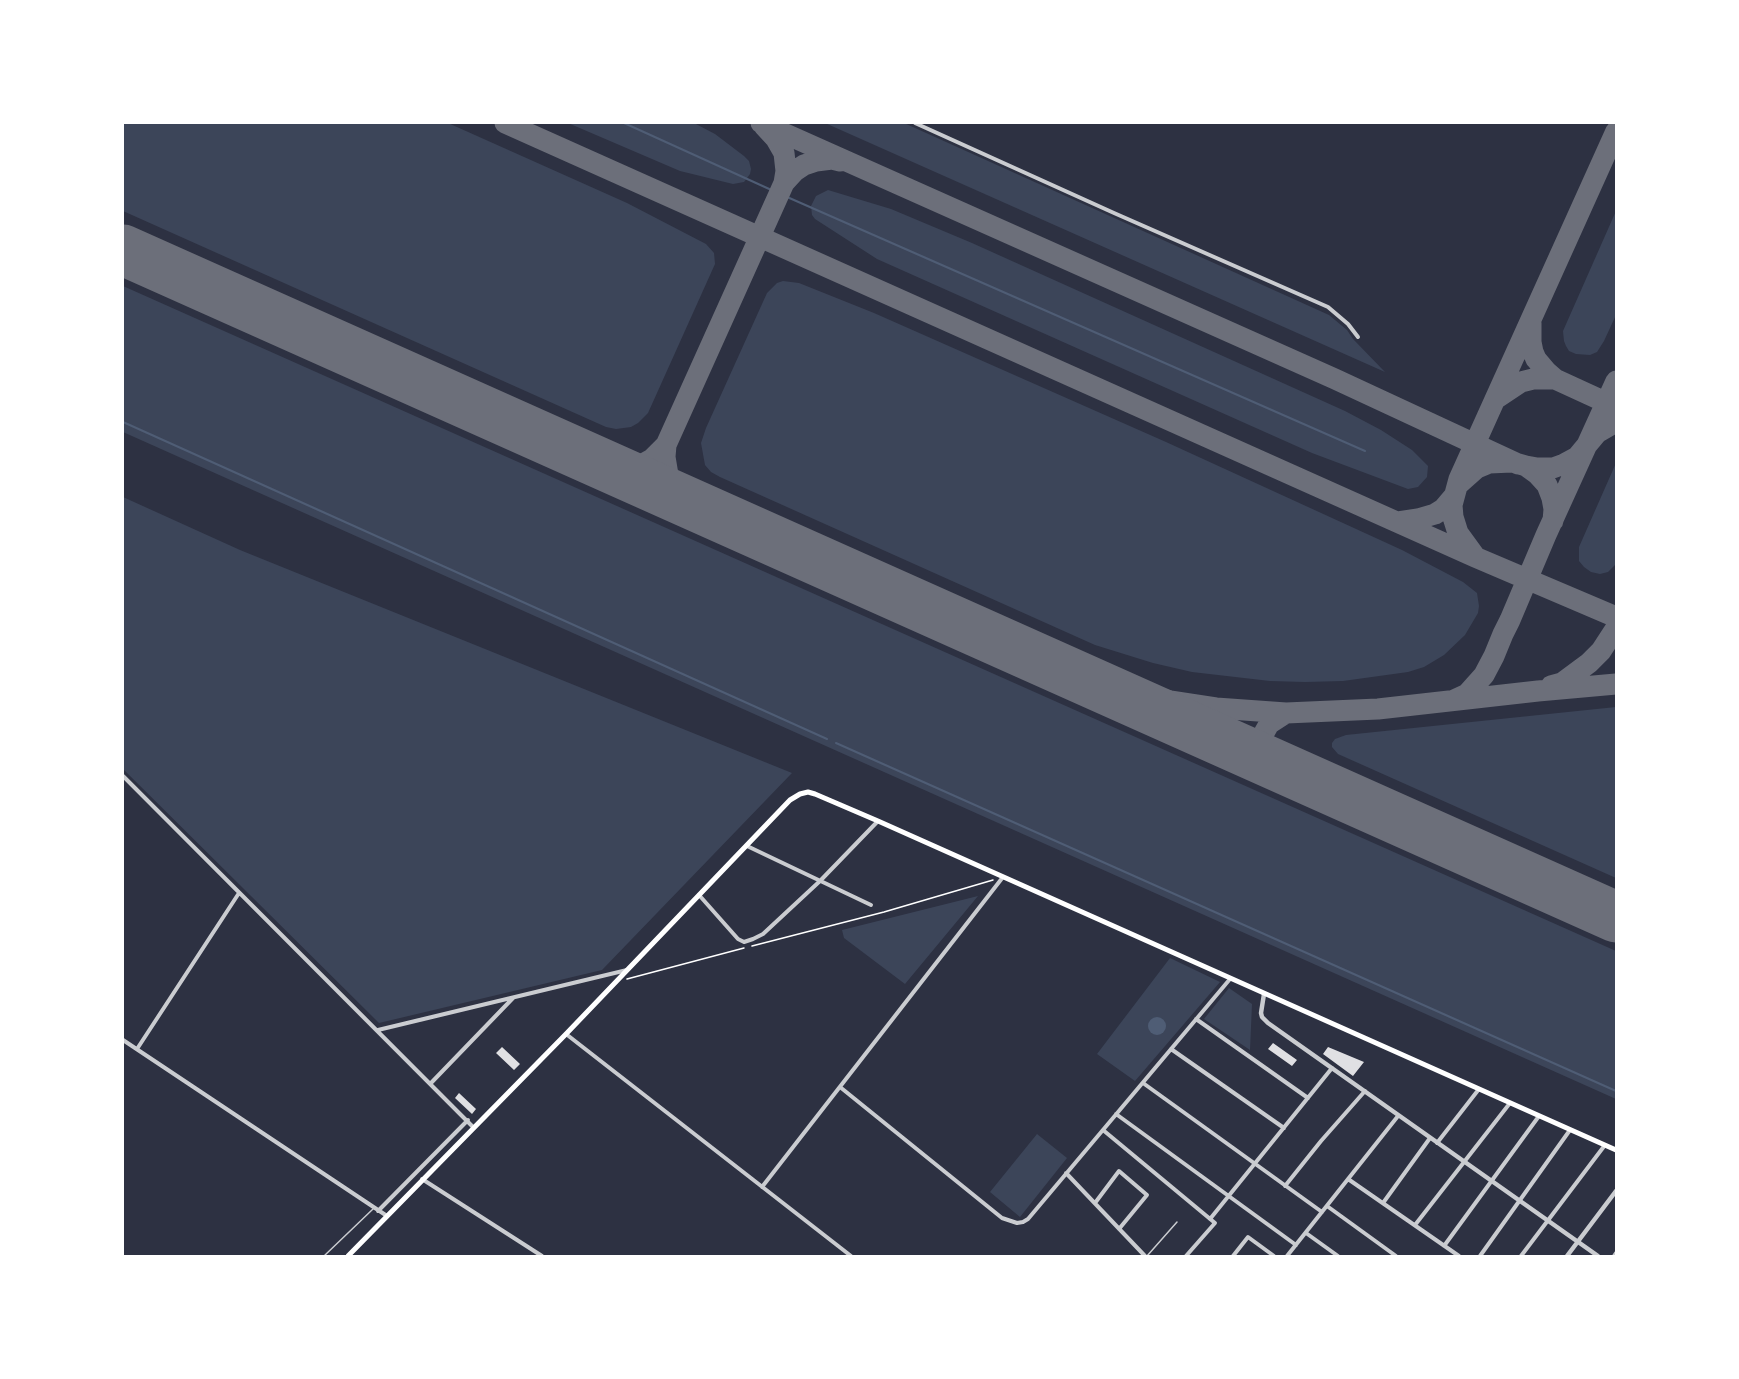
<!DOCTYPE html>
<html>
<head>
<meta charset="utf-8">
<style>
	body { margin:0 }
	#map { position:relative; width:1739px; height:1379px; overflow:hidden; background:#2d3142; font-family:Signika,sans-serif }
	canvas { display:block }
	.frame { position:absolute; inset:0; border:124px solid #fff; pointer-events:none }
</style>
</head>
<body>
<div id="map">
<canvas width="1739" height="1379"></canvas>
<div class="frame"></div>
</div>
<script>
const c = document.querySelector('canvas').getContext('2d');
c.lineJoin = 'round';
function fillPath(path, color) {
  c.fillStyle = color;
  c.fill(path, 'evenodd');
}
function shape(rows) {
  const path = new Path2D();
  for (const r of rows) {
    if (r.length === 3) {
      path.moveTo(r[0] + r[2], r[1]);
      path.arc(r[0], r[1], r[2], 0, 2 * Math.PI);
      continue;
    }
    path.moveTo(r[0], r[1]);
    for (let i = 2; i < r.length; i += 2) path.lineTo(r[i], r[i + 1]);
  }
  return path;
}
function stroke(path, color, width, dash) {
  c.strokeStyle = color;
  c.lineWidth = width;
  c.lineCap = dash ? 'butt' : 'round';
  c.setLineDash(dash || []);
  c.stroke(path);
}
const green = shape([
	[123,123,448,123,627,203,706,244,714,253,715,264,648,413,638,423,631,427,616,429,606,427,123,211],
	[568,123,694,123,715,134,744,156,749,161,751,169,750,174,744,182,733,184,680,171],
	[825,123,904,123,1329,315,1347,330,1353,339,1385,372],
	[828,190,891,209,972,243,1345,411,1381,430,1412,450,1428,466,1427,477,1418,487,1408,489,1312,453,877,259,815,219,812,215,811,206,816,196],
	[1616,211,1616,315,1604,341,1597,352,1590,355,1576,354,1569,351,1566,346,1564,341,1563,331],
	[783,281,799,283,874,313,1166,442,1402,550,1463,582,1477,593,1479,606,1478,613,1465,635,1444,655,1424,667,1408,672,1343,681,1305,682,1270,681,1192,672,1153,663,1095,645,720,477,711,472,705,465,701,443,706,428,767,293,777,283],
	[123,286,1616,951,1616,1099,123,432],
	[1616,463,1616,564,1608,572,1600,574,1591,572,1584,567,1579,561,1579,547],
	[123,497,240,550,792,773,602,970,379,1023,123,769],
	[1616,707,1616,878,1338,754,1332,747,1332,743,1335,739,1346,735],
	[978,896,905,984,844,938,842,930],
	[1170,958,1220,982,1135,1081,1097,1054],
	[1229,988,1252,1004,1250,1050,1204,1019],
	[1037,1134,1067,1158,1020,1217,990,1192]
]);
const water = shape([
	[1157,1026,9]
]);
const stream = shape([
	[624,123,778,193,1365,451],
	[123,422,827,739],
	[836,743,1616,1091]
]);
const taxiway = shape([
	[505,123,1475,557,1616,617],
	[761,123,1335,379,1518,464],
	[764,126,776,139,784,153,786,171,784,183,795,171,804,165,816,161,832,159,840,161],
	[1531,323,1531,342,1533,352,1536,359,1547,372,1555,379,1616,407],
	[1497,398,1521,382,1533,379,1555,379],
	[607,466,622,468,643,464,652,459,666,445],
	[1526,466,1537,468,1553,468,1564,464,1577,457,1597,433,1616,422],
	[1459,484,1477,468,1489,463,1512,462,1526,466,1537,474,1547,485,1552,498,1554,509,1553,521],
	[689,503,678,491,668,475,665,457,666,445,784,183],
	[1398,522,1418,519,1435,514,1443,509,1454,496],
	[1474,555,1458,533,1453,517,1452,505,1459,479,1616,131],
	[1084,679,1170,701,1216,708,1286,713,1378,709,1538,691,1616,684],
	[1551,686,1562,683,1589,663,1601,651,1616,628],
	[1454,700,1467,694,1484,675,1494,656,1503,634,1510,620,1546,535,1616,381],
	[1286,713,1269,724,1264,733,1263,738,1265,750,1287,770]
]);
const runway = shape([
	[123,250,1616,917]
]);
const building = shape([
	[1273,1043,1297,1060,1292,1066,1268,1049],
	[502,1047,520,1064,514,1070,496,1053],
	[1328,1047,1364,1062,1353,1076,1323,1054],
	[459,1093,476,1109,472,1114,455,1098]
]);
const path = shape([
	[752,946,884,912,993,880],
	[627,979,744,948]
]);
const service = shape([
	[324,1256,373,1209],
	[1147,1256,1177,1222]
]);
const minor = shape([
	[915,123,1114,213,1328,307,1348,324,1358,337],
	[123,776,473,1127],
	[747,846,871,905],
	[699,895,738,939,744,942,753,939,763,934,820,881,878,821],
	[1196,1019,1308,1098],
	[378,1030,627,970],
	[566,1034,851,1256],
	[123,1040,387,1216],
	[137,1049,239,893],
	[1171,1049,1284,1128],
	[431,1083,513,998],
	[1143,1083,1322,1212],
	[840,1087,1002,1218,1017,1223,1023,1222,1028,1219,1230,979],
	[1116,1114,1296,1245],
	[1103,1130,1215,1223,1186,1256],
	[1437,1143,1479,1089],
	[1066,1173,1145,1256],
	[422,1179,542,1256],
	[1348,1179,1459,1256],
	[1285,1186,1321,1141,1365,1091],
	[762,1187,1003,877],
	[1095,1203,1119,1171,1147,1195,1119,1229],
	[1383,1203,1430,1138],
	[1327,1206,1396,1256],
	[378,1211,468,1120],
	[1210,1219,1332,1068],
	[1415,1225,1510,1103],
	[1306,1233,1338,1256],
	[1444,1246,1539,1116],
	[1233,1256,1248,1237,1274,1256],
	[1287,1256,1398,1116],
	[1480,1256,1570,1130],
	[1521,1256,1605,1145],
	[1614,1256,1616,1253]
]);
const tertiary = shape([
	[1264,994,1261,1013,1262,1017,1268,1023,1598,1256],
	[1567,1256,1616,1191]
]);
const secondary = shape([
	[348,1256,566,1034,790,800,800,794,808,792,815,794,878,821,1616,1150]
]);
fillPath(green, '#3c4559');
fillPath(water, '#4f5d75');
stroke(stream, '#4f5d75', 2);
stroke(taxiway, '#6c6f7a', 21);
stroke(runway, '#6c6f7a', 51);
fillPath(building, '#e0e0e3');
stroke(path, '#fff', 1.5);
stroke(service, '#caccd0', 1.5);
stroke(minor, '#caccd0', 4);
stroke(tertiary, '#caccd0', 4.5);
stroke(secondary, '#fff', 5);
</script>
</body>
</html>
